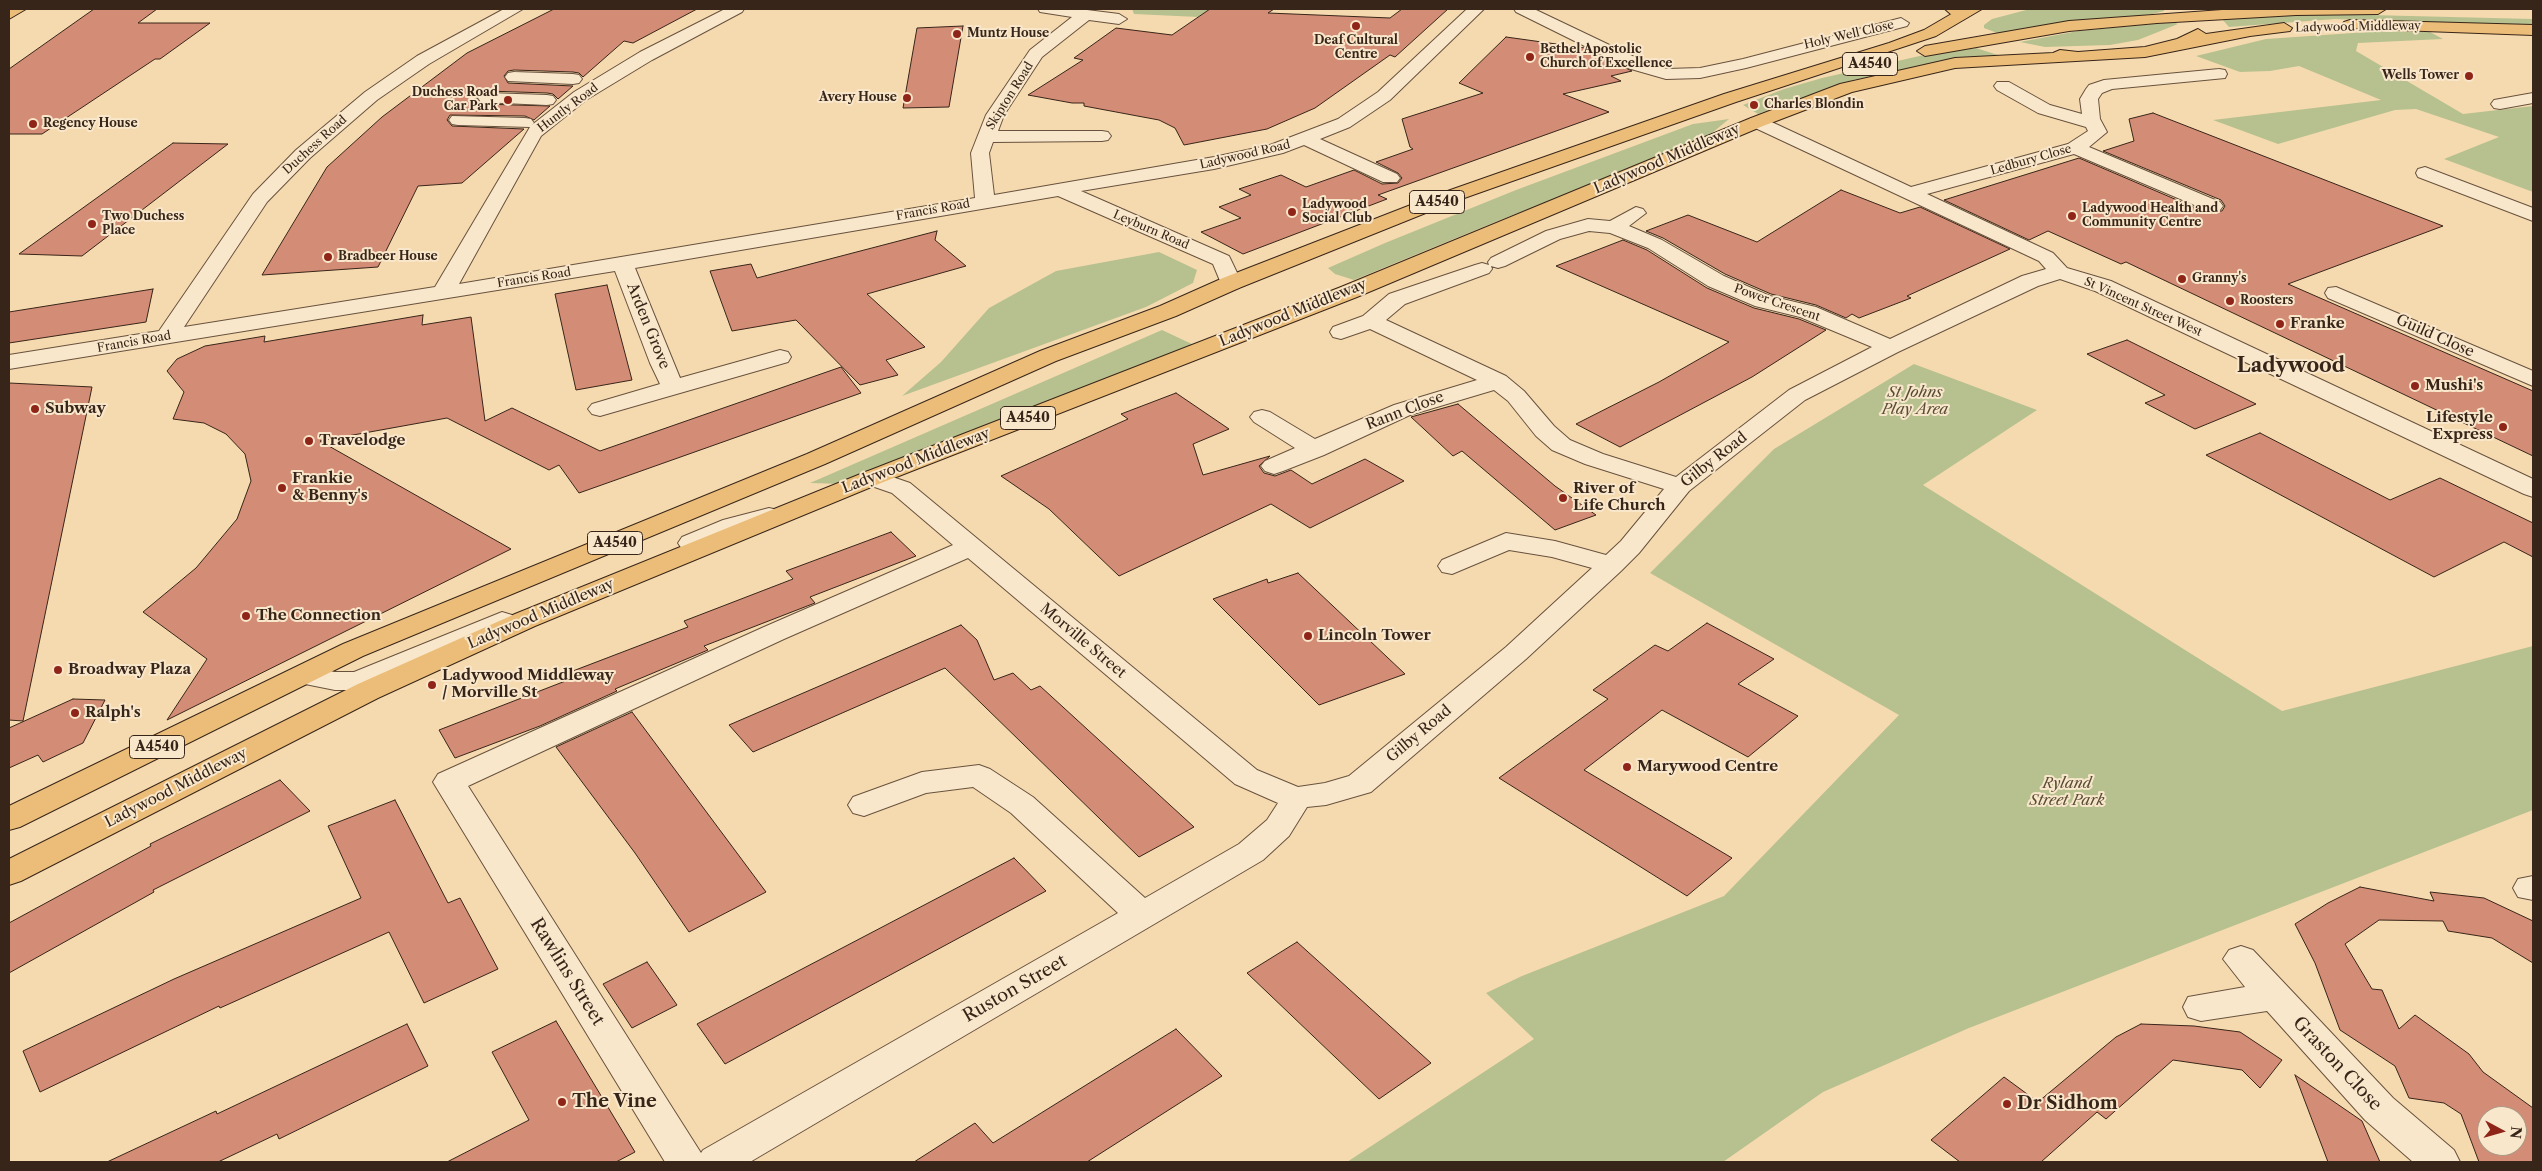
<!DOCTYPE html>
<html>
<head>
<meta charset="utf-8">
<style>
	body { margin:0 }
	#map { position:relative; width:2542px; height:1171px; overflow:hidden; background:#f6daaf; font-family:"Libre Caslon Text",serif }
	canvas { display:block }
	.frame { position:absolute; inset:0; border:10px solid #382519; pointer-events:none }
	.north { position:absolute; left:2477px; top:1106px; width:50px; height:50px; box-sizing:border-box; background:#f9e7cb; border:1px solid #ac9984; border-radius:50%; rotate:96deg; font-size:14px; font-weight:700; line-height:20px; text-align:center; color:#382519 }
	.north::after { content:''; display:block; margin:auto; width:18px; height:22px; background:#8f2418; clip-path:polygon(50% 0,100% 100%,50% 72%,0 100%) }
</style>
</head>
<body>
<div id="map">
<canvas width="2542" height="1171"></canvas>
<div class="frame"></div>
<div class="north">N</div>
</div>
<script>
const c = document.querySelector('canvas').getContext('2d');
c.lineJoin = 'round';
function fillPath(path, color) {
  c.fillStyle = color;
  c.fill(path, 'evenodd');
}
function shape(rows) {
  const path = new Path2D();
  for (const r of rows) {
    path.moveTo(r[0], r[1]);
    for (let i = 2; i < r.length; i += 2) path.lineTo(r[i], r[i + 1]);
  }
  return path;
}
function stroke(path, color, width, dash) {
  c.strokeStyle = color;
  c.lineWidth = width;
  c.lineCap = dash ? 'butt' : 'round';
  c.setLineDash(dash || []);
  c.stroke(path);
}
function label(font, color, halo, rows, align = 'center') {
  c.font = font + ' "Libre Caslon Text",serif';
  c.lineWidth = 4;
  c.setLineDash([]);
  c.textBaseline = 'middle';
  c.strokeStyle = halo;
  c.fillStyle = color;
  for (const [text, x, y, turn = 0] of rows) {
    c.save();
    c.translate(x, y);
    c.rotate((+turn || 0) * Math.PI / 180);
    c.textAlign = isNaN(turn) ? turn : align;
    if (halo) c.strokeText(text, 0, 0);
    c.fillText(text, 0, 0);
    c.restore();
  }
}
const green = shape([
	[1132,9,1210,9,1198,17,1134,14],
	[2030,9,2164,9,2164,11,2152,14,1997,33,1984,28,1984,25,1992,19],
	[2329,14,2533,19,2533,26,2335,19,2229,27,2222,19],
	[2173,22,2178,24,2138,40,2110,45,2045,47,2020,42,2078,31],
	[2382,31,2430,32,2443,39,2358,43,2356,51,2463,114,2533,106,2533,192,2444,159,2499,137,2416,109,2395,110,2278,144,2213,120,2381,100,2299,66,2270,71,2240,72,2196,56,2266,39],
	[1976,48,1998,55,1922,66,1853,80,1758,114,1743,105,1784,89,1822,78,1924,55],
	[1729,119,1706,138,1608,179,1505,218,1354,280,1335,274,1328,268,1385,243,1516,190,1693,124],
	[1159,252,1197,270,1193,283,1146,307,902,396,941,362,989,308,1056,271],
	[1162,330,1194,345,842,484,810,483],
	[1914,364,2037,410,1923,485,2282,711,2533,646,2533,810,1969,1028,1823,1092,1723,1162,1347,1162,1534,1039,1486,993,1522,976,1724,896,1899,715,1650,573,1774,449]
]);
const building = shape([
	[94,9,157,9,138,23,210,23,160,59,155,59,42,134,9,134,9,69,94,9],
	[554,9,697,9,633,43,624,41,583,77,579,73,573,72,514,70,508,71,504,76,508,83,573,86,558,99,553,94,547,93,487,91,481,92,476,97,481,104,550,106,534,120,525,116,450,115,447,120,452,126,524,129,462,183,418,186,378,267,262,275,327,167,382,117,467,53,554,9],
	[1210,9,1274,9,1268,13,1390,18,1402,9,1448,9,1395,57,1390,55,1315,108,1267,129,1184,145,1175,128,1159,120,1084,106,1084,103,1072,103,1028,95,1083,60,1074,58,1116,28,1172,35,1210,9],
	[963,26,949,107,903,108,917,28,963,26],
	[1506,37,1585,48,1632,71,1611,76,1621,81,1563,94,1609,112,1378,195,1387,199,1243,254,1201,232,1241,218,1219,207,1251,195,1239,189,1281,175,1306,187,1354,170,1382,184,1398,183,1402,178,1398,173,1376,162,1413,149,1410,147,1402,119,1483,93,1459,83,1506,37],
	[2153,113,2443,226,2288,284,2533,391,2533,456,2126,262,2121,264,2048,231,2029,240,1944,200,2079,158,2205,212,2222,211,2225,206,2221,200,2103,151,2134,141,2129,119,2153,113],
	[173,143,228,144,82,256,19,254,173,143],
	[1841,190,1900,213,1920,207,2010,249,1907,296,1911,298,1859,318,1852,314,1846,318,1816,305,1771,294,1725,274,1663,238,1646,231,1688,215,1757,242,1841,190],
	[937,231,935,240,966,266,867,294,925,347,886,360,898,375,860,385,796,320,732,331,710,271,751,264,757,278,937,231],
	[1623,240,1647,250,1707,288,1754,308,1799,319,1826,330,1752,377,1620,447,1576,424,1659,382,1729,342,1556,266,1623,240],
	[607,285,632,380,576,390,555,294,607,285],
	[153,289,146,322,9,343,9,312,153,289],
	[423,315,422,325,471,317,485,421,512,408,600,451,841,367,861,393,579,493,559,465,549,470,447,418,320,441,511,549,167,720,207,659,143,612,196,568,237,519,251,481,245,454,226,434,204,423,173,419,184,392,167,371,177,359,205,346,265,336,264,342,423,315],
	[2127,340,2256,404,2195,429,2145,403,2165,395,2087,354,2127,340],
	[9,383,92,387,23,721,9,720,9,383],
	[1176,393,1229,429,1193,444,1203,475,1270,456,1259,466,1264,473,1275,476,1291,470,1312,484,1365,459,1404,481,1310,528,1271,504,1119,576,1049,509,1001,476,1128,419,1121,414,1176,393],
	[1458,404,1555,486,1596,515,1555,530,1462,451,1453,456,1411,417,1458,404],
	[2260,433,2390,500,2440,478,2533,523,2533,557,2504,542,2434,577,2206,455,2260,433],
	[891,532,916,556,810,597,815,603,704,646,708,650,615,689,617,691,540,726,455,758,439,730,568,680,565,674,688,627,684,621,793,579,786,571,891,532],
	[1298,573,1405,674,1319,705,1213,599,1267,579,1268,583,1298,573],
	[1707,623,1774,659,1738,684,1798,716,1748,757,1662,710,1584,770,1732,858,1687,896,1499,778,1608,699,1593,690,1655,645,1668,651,1707,623],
	[961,625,977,640,994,680,1013,673,1031,690,1040,686,1194,827,1139,857,945,668,753,752,729,725,961,625],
	[73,699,105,700,83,743,43,762,38,755,9,768,9,728,73,699],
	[632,712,766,892,689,932,635,853,556,747,632,712],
	[280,780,310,811,153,890,154,892,9,973,9,923,151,846,150,844,280,780],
	[395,800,448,903,460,898,498,969,424,1003,389,932,220,1008,219,1006,40,1092,23,1051,174,979,361,898,328,826,395,800],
	[1014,858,1046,891,725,1064,697,1024,1014,858],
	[2360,887,2434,901,2430,892,2484,898,2533,921,2533,963,2492,938,2448,931,2443,921,2379,920,2345,944,2372,989,2382,990,2399,1029,2415,1015,2469,1054,2483,1072,2533,1108,2533,1162,2479,1162,2461,1114,2444,1103,2409,1098,2395,1066,2340,1030,2315,963,2295,924,2328,903,2360,887],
	[2487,1116,2517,1116,2517,1146,2487,1146,2487,1116],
	[1297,942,1431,1063,1379,1099,1247,973,1297,942],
	[647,962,677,1005,632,1028,603,984,647,962],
	[556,1021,635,1152,616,1162,447,1162,529,1120,492,1052,556,1021],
	[407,1024,428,1066,279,1139,277,1134,218,1162,107,1162,216,1111,217,1114,407,1024],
	[2141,1024,2194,1026,2240,1032,2282,1060,2260,1088,2242,1070,2173,1060,2106,1119,2097,1112,2041,1162,1960,1162,1931,1140,2004,1077,2038,1102,2116,1037,2141,1024],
	[1176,1029,1222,1076,1087,1162,914,1162,975,1123,993,1143,1176,1029],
	[2295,1075,2362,1121,2380,1162,2328,1162,2295,1075]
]);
const minor = shape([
	[504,9,523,9,429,64,377,100,310,158,267,202,184,327,435,287,530,127,458,125,452,124,449,120,452,116,525,118,531,119,534,123,532,125,574,92,640,52,725,9,744,9,742,12,652,60,586,100,541,136,459,284,975,198,971,153,986,115,1030,50,1072,17,1040,12,1038,9,1079,9,1119,14,1127,19,1119,24,1089,20,1042,57,1004,115,998,131,1102,131,1108,132,1111,136,1108,140,1102,141,993,142,989,153,994,195,1214,157,1270,145,1338,119,1378,92,1467,9,1484,9,1390,100,1350,127,1320,139,1397,174,1400,178,1397,182,1383,182,1304,145,1283,153,1214,169,1081,191,1229,256,1242,283,1239,288,1231,289,1223,288,1213,264,1058,196,635,268,680,378,780,350,788,352,791,357,788,362,600,416,592,414,588,409,592,404,660,384,650,363,615,271,9,369,9,355,159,331,253,194,296,150,365,92,417,56,504,9],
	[1514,9,1534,9,1643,61,1667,69,1700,68,1743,59,1901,18,1909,23,1907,26,1746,68,1700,78,1666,79,1631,69,1516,12,1514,9],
	[2219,69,2225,70,2227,74,2225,78,2112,89,2102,93,2098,99,2100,119,2107,132,2089,147,2220,202,2223,206,2220,210,2206,210,2074,154,1927,194,2053,253,2067,268,2111,281,2533,479,2533,497,2524,494,2095,291,2060,279,2038,286,1898,352,1805,400,1689,491,1639,553,1621,571,1526,659,1371,792,1326,805,1307,807,1289,836,1263,860,750,1162,665,1162,433,782,438,774,764,627,953,545,892,493,863,483,859,478,863,473,872,470,910,483,1257,770,1298,787,1325,783,1349,776,1506,647,1592,568,1552,557,1509,550,1452,574,1442,572,1438,566,1442,560,1506,533,1555,541,1606,555,1621,541,1664,489,1585,464,1552,450,1536,436,1508,401,1494,390,1410,415,1324,455,1283,471,1274,474,1265,471,1261,466,1265,461,1295,448,1254,422,1250,417,1254,412,1262,410,1270,412,1315,439,1394,405,1477,380,1370,329,1341,339,1333,337,1330,332,1333,327,1363,316,1389,294,1475,265,1482,263,1489,265,1488,262,1491,258,1546,231,1588,219,1610,221,1636,207,1643,209,1646,213,1629,226,1662,240,1724,276,1770,296,1816,307,1890,339,2022,276,2046,269,2039,261,1751,126,1748,122,1751,118,1763,118,1911,187,2068,144,2088,131,2086,127,2038,113,1997,90,1994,86,1997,82,2009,82,2050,105,2082,114,2080,99,2086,89,2089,85,2104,80,2219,69],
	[1589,231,1610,233,1648,248,1708,286,1755,306,1800,317,1872,347,1789,390,1676,477,1603,454,1570,440,1554,426,1524,391,1506,376,1386,320,1405,304,1489,273,1492,269,1491,266,1498,268,1505,266,1560,239,1589,231],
	[968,558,1235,784,1278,803,1267,820,1239,844,1145,898,1033,797,990,769,979,765,922,772,853,797,848,805,853,813,864,816,926,793,973,787,1011,813,1118,913,703,1150,701,1153,468,786,784,639,968,558],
	[514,72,573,74,579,75,582,79,579,83,573,84,508,81,505,77,508,73,514,72],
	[487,93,547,95,553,96,556,100,553,104,547,105,481,102,478,98,481,94,487,93],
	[2533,93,2533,103,2500,109,2494,108,2491,104,2494,100,2533,93],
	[2425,167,2533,208,2533,221,2418,177,2416,173,2418,169,2425,167],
	[2336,287,2533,371,2533,386,2328,298,2325,293,2328,288,2336,287],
	[769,508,778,510,782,516,778,522,741,532,691,551,682,549,678,543,682,537,723,520,769,508],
	[502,612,512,615,516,621,512,627,368,688,358,690,335,690,295,682,290,675,295,668,305,666,335,672,354,672,502,612],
	[2533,876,2533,900,2518,897,2513,888,2518,879,2533,876],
	[2241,946,2253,950,2393,1098,2454,1150,2460,1162,2413,1162,2365,1120,2267,1011,2201,1021,2188,1017,2183,1007,2188,997,2245,987,2223,959,2229,950,2241,946]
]);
const major = shape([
	[1945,9,1963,9,1968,14,1960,19,1954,17,1945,9]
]);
const highway = shape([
	[9,9,26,9,9,19,9,9],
	[1960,9,1982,9,1936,36,1736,102,1453,202,1239,288,1176,316,1056,361,825,464,363,656,20,827,9,830,9,806,343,644,807,454,1040,351,1160,306,1223,278,1439,194,1724,94,1889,43,1924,30,1960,9],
	[2236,9,2386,9,2378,14,2296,15,2157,23,2069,31,1925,56,1917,51,1925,46,2069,21,2236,9],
	[2350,20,2533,25,2533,35,2344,28,2342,25,2344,22,2350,20],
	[2284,23,2292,28,2290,31,2250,36,2145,57,1955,68,1852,92,1763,126,1357,297,881,483,535,626,378,698,21,881,9,885,9,859,358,684,515,614,863,473,1341,287,1751,118,1840,84,1955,58,2053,53,2060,50,2078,52,2145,47,2177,39,2198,29,2206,34,2284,23]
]);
const markers = [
	[1356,26,5,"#8f2418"],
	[957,34,5,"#8f2418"],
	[1530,57,5,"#8f2418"],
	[2469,76,5,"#8f2418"],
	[907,98,5,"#8f2418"],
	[508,100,5,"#8f2418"],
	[1754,105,5,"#8f2418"],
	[33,124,5,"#8f2418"],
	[1292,212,5,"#8f2418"],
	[2072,216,5,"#8f2418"],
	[92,224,5,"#8f2418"],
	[328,257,5,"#8f2418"],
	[2182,279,5,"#8f2418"],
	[2230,301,5,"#8f2418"],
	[2280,324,5,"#8f2418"],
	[2415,386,5,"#8f2418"],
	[35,409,5,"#8f2418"],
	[2503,427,5,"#8f2418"],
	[309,441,5,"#8f2418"],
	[282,488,5,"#8f2418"],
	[1563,498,5,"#8f2418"],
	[246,616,5,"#8f2418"],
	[1308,636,5,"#8f2418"],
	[58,670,5,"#8f2418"],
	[432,685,5,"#8f2418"],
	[75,713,5,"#8f2418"],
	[1627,767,5,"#8f2418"],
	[562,1102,5,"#8f2418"],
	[2007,1104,5,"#8f2418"]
];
const farStreetnames = [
	["Ladywood Middleway",2358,27,-1],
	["Holy Well Close",1849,35,-13],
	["Skipton Road",1010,96,-58],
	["Huntly Road",568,108,-37],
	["Duchess Road",315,145,-42],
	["Ladywood Road",1245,155,-13],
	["Ledbury Close",2031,160,-16],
	["Francis Road",933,210,-10],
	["Leyburn Road",1151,230,23],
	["Francis Road",534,278,-9],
	["Power Crescent",1777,303,19],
	["St Vincent Street West",2143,307,24],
	["Francis Road",134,342,-10]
];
const farPoinames = [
	["Muntz House",967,34],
	["Deaf Cultural",1356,41,"center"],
	["Centre",1356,55,"center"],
	["Bethel Apostolic",1540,50],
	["Church of Excellence",1540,64],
	["Wells Tower",2459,76,"right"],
	["Duchess Road",498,93,"right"],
	["Car Park",498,107,"right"],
	["Avery House",897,98,"right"],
	["Charles Blondin",1764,105],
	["Regency House",43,124],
	["Ladywood",1302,205],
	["Social Club",1302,219],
	["Ladywood Health and",2082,209],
	["Community Centre",2082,223],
	["Two Duchess",102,217],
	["Place",102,231],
	["Bradbeer House",338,257],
	["Granny's",2192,279],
	["Roosters",2240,301]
];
const shields = [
	[1870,64,55],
	[1437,202,55],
	[1028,418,55],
	[615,543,55],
	[157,747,55]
];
const shieldNames = [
	["A4540",1870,64],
	["A4540",1437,202],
	["A4540",1028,418],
	["A4540",615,543],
	["A4540",157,747]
];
const streetNames = [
	["Ladywood Middleway",1667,159,-23],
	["Ladywood Middleway",1293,313,-22],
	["Arden Grove",648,326,68],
	["Guild Close",2435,336,24],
	["Rann Close",1405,411,-21],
	["Gilby Road",1714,460,-38],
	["Ladywood Middleway",916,461,-21],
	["Ladywood Middleway",541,614,-23],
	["Morville Street",1083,641,40],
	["Gilby Road",1419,734,-40],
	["Ladywood Middleway",176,788,-27]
];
const poiNames = [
	["Franke",2290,324],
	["Mushi's",2425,386],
	["Subway",45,409],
	["Lifestyle",2493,418,"right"],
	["Express",2493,435,"right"],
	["Travelodge",319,441],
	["Frankie",292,479],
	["& Benny's",292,496],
	["River of",1573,489],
	["Life Church",1573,506],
	["The Connection",256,616],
	["Lincoln Tower",1318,636],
	["Broadway Plaza",68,670],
	["Ladywood Middleway",442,676],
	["/ Morville St",442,693],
	["Ralph's",85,713],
	["Marywood Centre",1637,767]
];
const parkNames = [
	["St Johns",1915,393],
	["Play Area",1915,410],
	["Ryland",2067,784],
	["Street Park",2067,801]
];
const nearStreetnames = [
	["Rawlins Street",567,972,58],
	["Ruston Street",1015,989,-30],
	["Graston Close",2337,1064,47]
];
const nearPoinames = [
	["The Vine",572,1102],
	["Dr Sidhom",2017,1104]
];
const districtNames = [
	["Ladywood",2291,366]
];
fillPath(green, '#b7c18f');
fillPath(building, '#d38c75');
stroke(building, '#382519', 1);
stroke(minor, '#68523e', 2);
stroke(major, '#382519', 2);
stroke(highway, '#382519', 2);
fillPath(minor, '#f9e7cb');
fillPath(major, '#ebbd78');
fillPath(highway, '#ebbd78');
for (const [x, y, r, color] of markers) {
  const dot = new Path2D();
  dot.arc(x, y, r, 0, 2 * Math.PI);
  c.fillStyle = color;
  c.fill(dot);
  stroke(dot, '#f9e7cb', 2);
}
label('12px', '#382519', '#f9e7cb', farStreetnames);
label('bold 12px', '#382519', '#f9e7cb', farPoinames, 'left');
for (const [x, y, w] of shields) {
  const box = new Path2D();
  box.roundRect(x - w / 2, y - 11.5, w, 23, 4);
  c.fillStyle = '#f9e7cb';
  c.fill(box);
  stroke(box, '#382519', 1);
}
label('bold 14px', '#382519', null, shieldNames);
label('15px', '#382519', '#f9e7cb', streetNames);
label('bold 15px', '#382519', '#f9e7cb', poiNames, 'left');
label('italic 15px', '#584c36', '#f9e7cb', parkNames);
label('18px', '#382519', '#f9e7cb', nearStreetnames);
label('bold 18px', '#382519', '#f9e7cb', nearPoinames, 'left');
label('bold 20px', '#382519', '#f9e7cb', districtNames);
</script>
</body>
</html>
